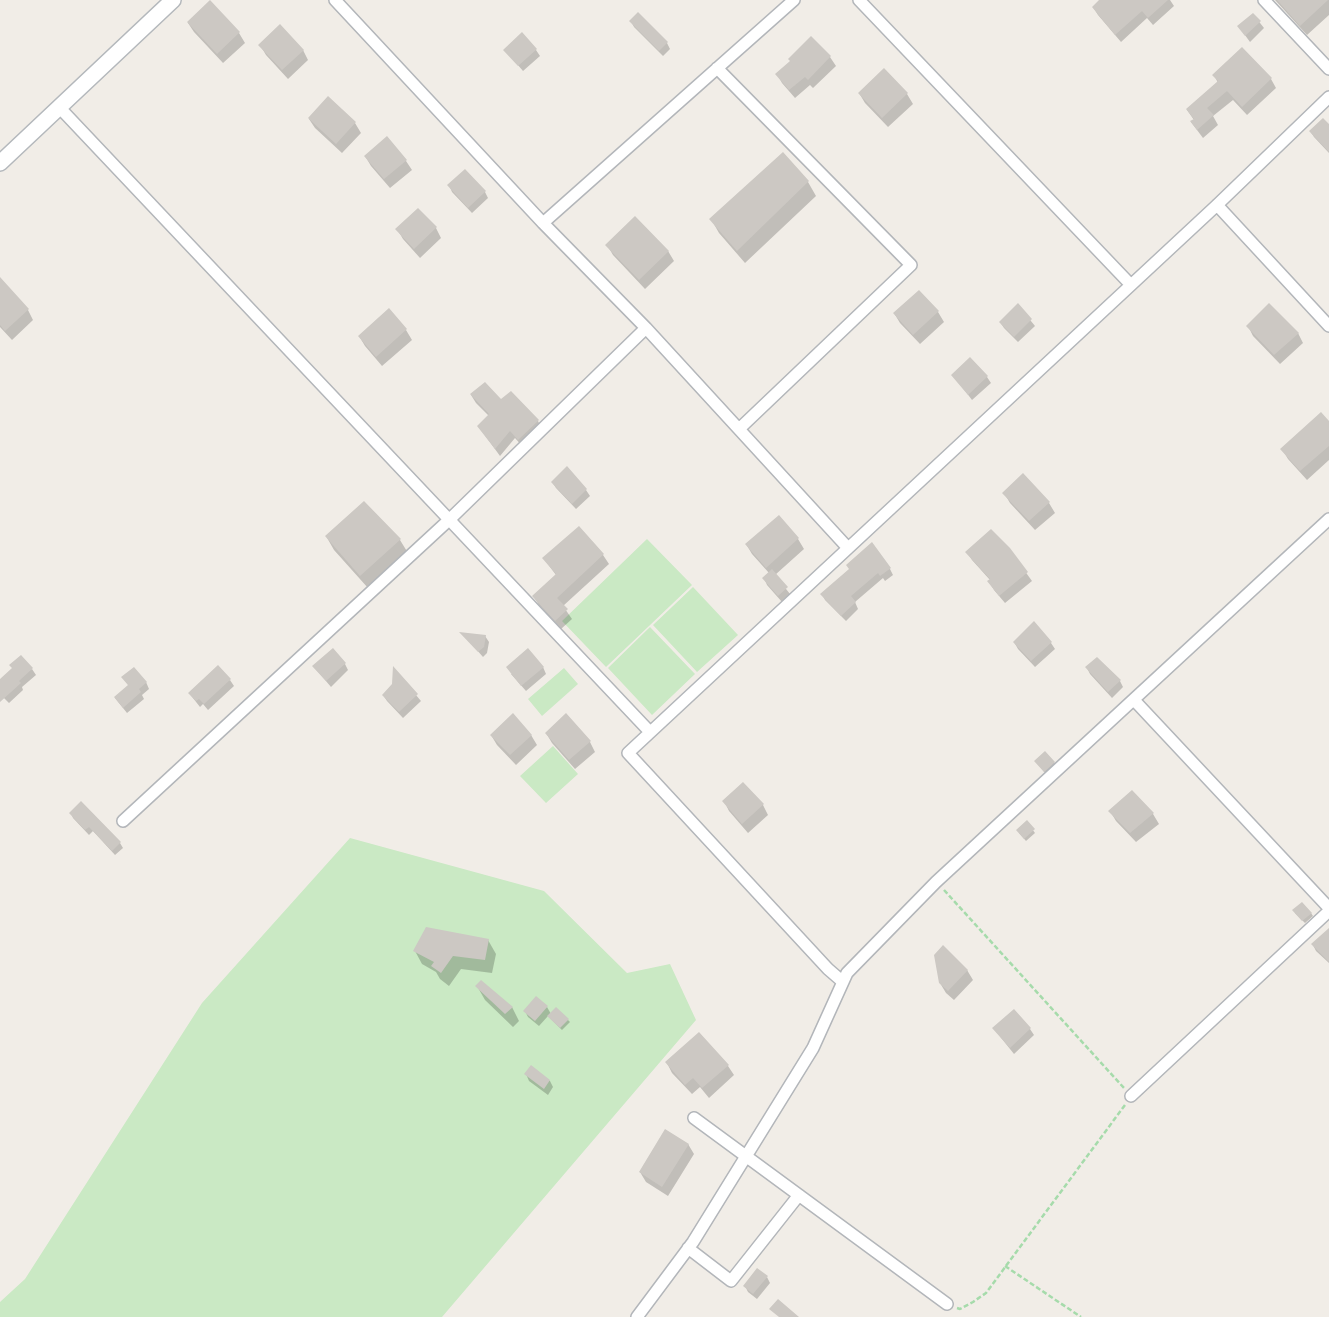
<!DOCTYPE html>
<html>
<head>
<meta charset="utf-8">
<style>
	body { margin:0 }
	canvas { display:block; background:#f1ede7 }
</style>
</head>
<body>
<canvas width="1329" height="1317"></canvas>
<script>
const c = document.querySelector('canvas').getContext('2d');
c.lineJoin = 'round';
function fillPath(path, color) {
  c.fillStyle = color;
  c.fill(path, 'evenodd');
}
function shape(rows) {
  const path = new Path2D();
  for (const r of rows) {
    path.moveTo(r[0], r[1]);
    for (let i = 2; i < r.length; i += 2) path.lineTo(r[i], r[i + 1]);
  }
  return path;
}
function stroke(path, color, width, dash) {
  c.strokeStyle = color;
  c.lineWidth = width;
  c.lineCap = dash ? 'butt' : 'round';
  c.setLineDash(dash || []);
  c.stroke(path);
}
const green = shape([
	[647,539,692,585,606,667,562,621],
	[693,587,738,635,697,672,653,625],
	[650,627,695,674,652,715,608,668],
	[564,668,578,684,542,716,528,699],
	[553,746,578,774,546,803,520,776],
	[350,838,544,891,627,973,670,964,696,1020,442,1317,0,1317,0,1302,25,1279,202,1003]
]);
const shadow = shape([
	[1103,0,1170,0,1174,6,1153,25,1147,18,1121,42,1098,15,1093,7],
	[1275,0,1329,0,1329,15,1307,35],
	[210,2,239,33,245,43,223,63,194,32,188,23],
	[1253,14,1264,28,1250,42,1239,27],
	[631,21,667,43,670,49,663,56,634,27],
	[811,37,830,57,836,66,813,88,810,85,795,98,782,83,777,74,791,62],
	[260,45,303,50,308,60,288,79,266,55],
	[505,50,536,50,540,56,523,71],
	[884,70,907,94,913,104,888,127,865,103,859,93],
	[1214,75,1271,79,1276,88,1247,115,1233,100,1213,116,1218,125,1203,138,1191,122,1194,120,1187,110,1218,83],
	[328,98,355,123,361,133,342,153,315,128,309,119],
	[1329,126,1329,153,1314,137,1310,131],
	[783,154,808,182,816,196,745,263,719,233,711,219],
	[365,156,406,161,412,170,390,188,371,166],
	[449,185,485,192,488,198,472,213,452,192],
	[436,228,441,238,420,258,403,239,397,229],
	[607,245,668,251,674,261,645,289,613,255],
	[0,279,28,310,33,320,12,340,0,327],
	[919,292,938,312,944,322,920,344,900,323,894,313],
	[1018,305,1035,326,1018,342,1004,328,1000,322],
	[1248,326,1298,333,1303,343,1280,364,1253,336],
	[406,330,412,340,382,366,365,346,359,336],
	[970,359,987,377,991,383,972,400,953,375],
	[471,395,501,401,538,421,542,429,523,447,515,438,500,456,484,434,489,416,476,403],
	[1329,423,1329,460,1307,480,1288,459,1282,449],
	[1023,475,1049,503,1055,513,1035,530,1010,503,1004,493],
	[552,482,586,490,590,496,576,509,556,488],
	[779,516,798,539,804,549,775,575,790,594,782,602,767,585,764,578,769,573,752,554,746,544],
	[579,527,603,555,609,564,563,606,572,619,561,629,539,605,534,597,556,575,544,559],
	[326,536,400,540,408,553,368,588,334,550],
	[1009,549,1032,581,1005,603,994,590,989,581,990,580,972,560,967,552],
	[890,569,893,575,885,581,883,578,855,602,858,609,846,621,825,600,822,594,850,570],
	[462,633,485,636,489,642,487,653,483,657],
	[1014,642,1051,643,1055,649,1035,667,1018,649],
	[345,664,348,670,331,687,314,667],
	[543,667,546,674,526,691,511,674],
	[1087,668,1120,681,1123,687,1112,698,1090,674],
	[32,669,36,675,22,687,23,690,9,703,0,694,0,681],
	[394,669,421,701,403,718,387,701,383,695,394,685],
	[123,678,146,682,149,689,142,695,144,699,127,713,115,698,129,686],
	[230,680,234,686,208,710,203,704,200,707,189,693],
	[546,733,590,742,595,752,575,769,552,743],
	[491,735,531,735,537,745,516,765,497,745],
	[1036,761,1054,762,1058,769,1048,777],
	[1132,792,1153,814,1159,824,1136,842,1116,821,1110,811],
	[724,801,763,805,768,815,748,833,729,811],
	[81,803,120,843,123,848,115,855,93,831,89,835,73,818,71,813],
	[1027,822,1035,833,1026,841,1019,833],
	[1295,913,1311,913,1313,916,1305,923],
	[1329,930,1329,963,1316,951,1313,945],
	[488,940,496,954,492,973,461,969,449,986,440,979,436,972,422,964,415,951],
	[967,970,973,980,954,1000,946,993,940,983],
	[477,986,512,1007,519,1021,513,1027,485,1000],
	[547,1007,551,1014,556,1009,568,1020,570,1022,562,1030,548,1016,539,1026,528,1017,525,1011],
	[994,1029,1030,1029,1034,1035,1014,1054],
	[667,1063,728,1066,734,1075,709,1098,700,1087,692,1094,672,1073],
	[531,1067,550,1081,553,1087,548,1095,529,1081,526,1074],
	[688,1144,694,1154,668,1196,646,1182,640,1172],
	[767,1277,770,1283,757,1299,748,1292,745,1286]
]);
const building = shape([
	[210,0,240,32,217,54,187,22],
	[1099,0,1168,0,1148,18,1142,11,1115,35,1092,7],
	[1277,0,1328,0,1300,26],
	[638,12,668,42,659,51,629,21],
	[1253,13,1261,21,1245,36,1237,26],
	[280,24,304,50,282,70,258,45],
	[522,32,537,49,518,66,503,50],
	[811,36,831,56,808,80,805,77,789,90,775,74,790,61,788,59],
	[1242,47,1272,78,1242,107,1227,91,1207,108,1214,115,1197,130,1190,121,1194,119,1186,109,1218,81,1212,75],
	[884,68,908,93,882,118,858,93],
	[328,96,356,122,336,144,308,118],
	[1323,118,1329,124,1329,152,1309,131],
	[387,136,407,160,384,179,364,156],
	[783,152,809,181,737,251,709,219],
	[465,169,486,191,468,208,447,185],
	[418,208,437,227,414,249,395,229],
	[635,216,669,251,639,280,605,245],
	[0,277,29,309,5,331,0,325],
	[919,290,939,311,913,335,893,313],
	[1018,303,1032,319,1014,337,999,322],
	[1269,303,1299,333,1274,355,1246,326],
	[389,308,407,329,376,357,358,336],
	[970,357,988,376,968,395,951,375],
	[485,382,501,399,511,391,539,420,518,440,510,431,495,449,477,426,489,414,470,394],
	[1321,412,1329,421,1329,446,1300,471,1280,449],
	[567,466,587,489,572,504,551,482],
	[1023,473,1050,502,1029,521,1002,493],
	[364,501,401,539,360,576,325,536],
	[779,515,799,538,766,568,745,544],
	[579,526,604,554,557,598,568,609,555,621,532,596,556,574,542,558],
	[991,529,1010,548,1028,572,999,596,987,581,990,579,965,552],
	[872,542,891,568,880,576,878,573,851,596,856,602,841,616,820,594,849,569,846,565],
	[772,569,788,587,778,596,762,578],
	[1034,621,1052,642,1031,661,1013,642],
	[459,632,486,635,484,647,478,652],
	[333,648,346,663,326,681,312,666],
	[528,648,544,667,521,686,506,667],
	[21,655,33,668,19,681,21,683,0,702,0,679,12,668,9,665],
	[1097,657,1121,680,1108,692,1085,667],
	[218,665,231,679,204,704,199,699,196,701,188,693],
	[393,666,418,694,399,712,382,695,392,684],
	[134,667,147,682,139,689,141,692,123,708,114,697,128,685,121,677],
	[513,713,532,735,510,755,490,735],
	[566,713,591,741,569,760,545,733],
	[1045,751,1055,762,1044,772,1034,761],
	[743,782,764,804,742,824,722,801],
	[1132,790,1154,813,1130,833,1108,811],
	[81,801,121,842,112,851,89,827,85,830,69,813],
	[1027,820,1035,829,1024,839,1016,830],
	[1302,902,1312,913,1302,921,1292,910],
	[426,927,489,939,485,960,453,956,441,973,431,966,434,962,413,951],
	[1329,928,1329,962,1311,944],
	[943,945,968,970,948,991,939,983,934,955],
	[481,980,513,1007,505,1014,475,986],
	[536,996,548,1006,535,1021,523,1011],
	[556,1007,569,1019,560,1028,547,1016],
	[1014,1009,1031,1028,1010,1048,992,1028],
	[699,1032,729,1065,702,1088,693,1078,685,1085,665,1062],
	[531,1065,550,1080,544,1089,524,1074],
	[665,1129,689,1144,662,1187,639,1172],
	[757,1268,768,1276,753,1294,743,1286],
	[778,1299,799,1317,779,1317,769,1309]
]);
const path = shape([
	[944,890,1124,1088],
	[1005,1266,1081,1317],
	[957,1308,960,1309,973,1302,986,1293,1125,1105]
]);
const street = shape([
	[335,0,543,223],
	[794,0,543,223,646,328,848,548],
	[859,0,1131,285],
	[1264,0,1329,69],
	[717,68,911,265,739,429],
	[59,107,650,732],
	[1217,205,1329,326],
	[1134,700,1329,908],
	[123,821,450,519,646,328],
	[843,982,828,969,628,753,1217,205,1329,97],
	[1131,1096,1329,911],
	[694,1118,947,1304],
	[688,1248,731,1281,799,1195],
	[637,1317,693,1242,813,1048,847,973,936,882,1329,519]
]);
const secondary = shape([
	[0,163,173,0]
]);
fillPath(green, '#cae9c4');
fillPath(shadow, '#0003');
fillPath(building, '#ccc8c3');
stroke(street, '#b3b6ba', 14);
stroke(secondary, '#b4b8bc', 18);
stroke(path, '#a6dbab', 2.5, [5, 2.5]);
stroke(street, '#fff', 11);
stroke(secondary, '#fff', 15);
</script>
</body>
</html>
